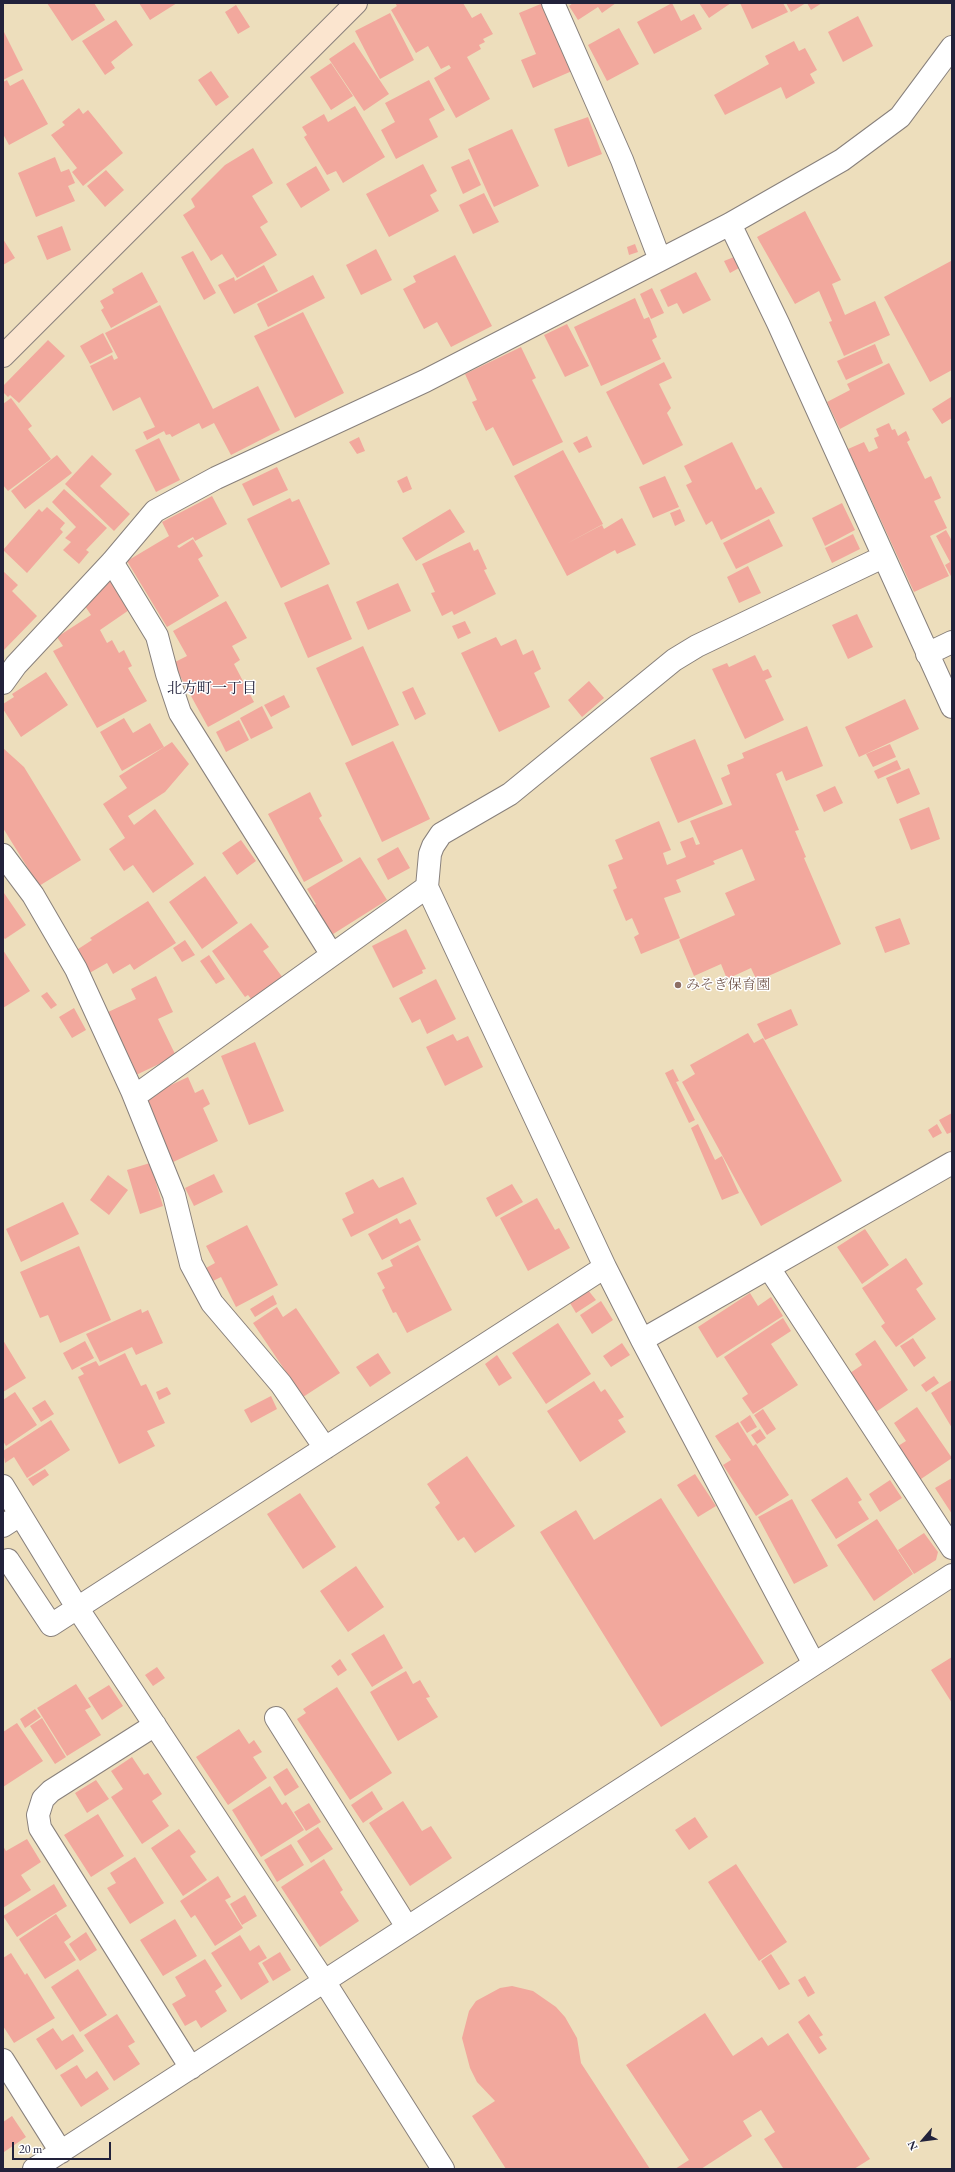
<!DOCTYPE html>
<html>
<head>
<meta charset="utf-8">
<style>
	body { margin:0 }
	#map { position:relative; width:955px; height:2172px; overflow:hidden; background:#eddebc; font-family:"EB Garamond",serif }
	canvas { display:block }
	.frame { position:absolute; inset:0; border:4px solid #22223b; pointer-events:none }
	.north { position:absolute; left:903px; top:2120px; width:40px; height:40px; -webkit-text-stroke:3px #fff; paint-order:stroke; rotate:242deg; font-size:11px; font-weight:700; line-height:16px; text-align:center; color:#22223b }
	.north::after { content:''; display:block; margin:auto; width:14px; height:18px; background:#22223b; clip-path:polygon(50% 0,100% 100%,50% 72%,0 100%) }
	.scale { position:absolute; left:12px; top:2142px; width:99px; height:18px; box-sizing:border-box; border:2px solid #22223b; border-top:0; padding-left:5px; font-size:12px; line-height:14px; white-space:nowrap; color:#22223b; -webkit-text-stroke:3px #fff; paint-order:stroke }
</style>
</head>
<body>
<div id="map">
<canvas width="955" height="2172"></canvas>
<div class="frame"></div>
<div class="north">N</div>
<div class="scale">20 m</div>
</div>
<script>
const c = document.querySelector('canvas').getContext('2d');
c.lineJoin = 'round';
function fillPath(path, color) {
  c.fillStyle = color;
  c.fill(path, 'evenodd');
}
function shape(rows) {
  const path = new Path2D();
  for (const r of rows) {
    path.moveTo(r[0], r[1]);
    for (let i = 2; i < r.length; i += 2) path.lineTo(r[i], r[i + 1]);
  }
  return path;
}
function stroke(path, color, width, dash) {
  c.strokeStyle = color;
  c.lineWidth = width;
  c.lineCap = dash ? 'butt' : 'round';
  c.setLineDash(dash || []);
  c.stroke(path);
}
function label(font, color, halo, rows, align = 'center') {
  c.font = font + ' "EB Garamond","Noto Serif JP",serif';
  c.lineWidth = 3;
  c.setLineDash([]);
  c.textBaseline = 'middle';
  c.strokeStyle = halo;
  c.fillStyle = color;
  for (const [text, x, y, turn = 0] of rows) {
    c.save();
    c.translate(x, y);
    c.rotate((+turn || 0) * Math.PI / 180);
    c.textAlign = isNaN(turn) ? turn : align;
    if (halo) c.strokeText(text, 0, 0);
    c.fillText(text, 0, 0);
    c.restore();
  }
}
const building = shape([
	[47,3,94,3,105,20,72,41],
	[139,3,177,3,150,20],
	[395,3,463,3,472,18,481,13,493,34,483,39,485,42,479,45,481,49,467,57,490,99,456,118,434,78,451,68,449,65,441,69,428,46,416,53,391,10,397,6],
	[543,3,572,71,533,88,521,60,536,54,519,13],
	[573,3,616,3,602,13,598,7,578,20,569,6],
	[672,3,681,21,694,14,702,29,654,54,637,22],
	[699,3,731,3,709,18],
	[740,3,783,3,788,12,752,29],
	[786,3,806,3,791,12],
	[807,3,822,3,811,10],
	[236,5,250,27,238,34,225,12],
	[390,13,414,60,380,79,355,31],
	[858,16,873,46,843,62,828,32],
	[116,20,133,45,111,62,115,68,105,75,82,41],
	[619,28,639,64,607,81,588,45],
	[3,30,23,70,3,80],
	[794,41,799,51,805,48,817,70,810,74,815,83,786,99,781,87,725,115,714,95,769,64,765,56],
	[354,42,389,94,364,111,329,59],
	[331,63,353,96,331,110,310,77],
	[211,71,229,97,216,106,198,80],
	[23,79,48,124,9,145,3,134,3,82,7,80,10,86],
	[429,80,445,110,429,119,438,137,396,159,381,130,395,122,385,103],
	[355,106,385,157,343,183,336,171,327,175,304,137,307,135,302,127,324,114,328,122],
	[79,108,83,114,88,110,123,153,83,186,72,172,77,168,51,135,65,125,62,122],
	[588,117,602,154,568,167,554,129],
	[512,129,539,186,494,207,468,149],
	[253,148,273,183,252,196,268,222,260,227,277,255,237,278,222,254,211,261,183,215,195,207,191,199,225,165],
	[55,157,61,172,69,169,75,183,68,186,75,201,36,217,18,173],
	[469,159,481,185,463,194,451,167],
	[423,164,437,191,430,195,439,211,389,237,366,194],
	[316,166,330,190,301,208,286,184],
	[106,170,124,190,105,207,87,186],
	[484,193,499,222,473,234,459,205],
	[805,211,841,280,832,284,845,315,875,301,890,335,844,356,829,322,832,321,819,291,795,304,757,237],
	[62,226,71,250,47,260,37,236],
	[3,239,15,258,3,265],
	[635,244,638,252,629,255,627,247],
	[376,249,392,280,361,295,346,265],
	[193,251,216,293,204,300,181,257],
	[455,255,492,326,451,347,437,322,424,329,403,289,416,282,413,276],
	[734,257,739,268,730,273,724,261],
	[951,261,952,370,930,382,884,297],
	[264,265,278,291,234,314,218,285,234,277,235,281],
	[142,272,158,302,111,328,101,310,104,308,100,301,114,293,112,289],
	[696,272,711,300,683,314,677,303,668,307,660,290],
	[313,275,325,298,268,327,257,304],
	[652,288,664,313,651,319,640,294],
	[635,298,644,319,649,317,657,337,652,340,661,359,601,386,574,327],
	[160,305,213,409,258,386,280,430,231,455,214,423,202,429,199,423,172,437,170,434,166,435,164,431,147,440,143,432,155,427,140,397,113,411,90,366,112,355,114,360,118,358,105,333],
	[303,312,344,393,295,418,254,336],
	[567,324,589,366,565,377,544,335],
	[103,333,113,352,90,364,80,346],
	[48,340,65,356,19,403,10,395,8,397,3,392,3,386],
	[875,344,883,363,846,380,837,361],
	[521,347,536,378,532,380,563,442,513,466,493,427,486,431,472,402,477,400,465,374],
	[664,362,672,378,659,384,671,408,667,413,683,445,643,465,606,392],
	[889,363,905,394,840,429,827,402,850,390,847,384],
	[951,397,952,418,942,424,932,409],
	[11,398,32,426,28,429,51,459,8,491,3,485,3,404],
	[889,423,892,430,895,429,898,436,906,431,910,440,907,442,925,479,931,476,941,498,934,501,947,528,930,536,949,576,914,592,848,449,864,442,869,452,878,448,874,438,879,436,876,429],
	[587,436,592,447,579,453,573,443],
	[359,437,365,451,357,454,349,442],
	[159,438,180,480,156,492,135,450],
	[732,442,756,490,761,487,775,513,721,540,712,521,706,525,686,485,692,482,684,466],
	[563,450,603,524,566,544,602,525,604,529,622,518,636,545,617,554,615,550,567,576,514,476],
	[57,455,72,473,25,509,11,491],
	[92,455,112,474,100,486,130,514,114,531,65,484],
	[277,467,288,490,253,506,242,484],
	[407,476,412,489,403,493,397,481],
	[665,476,679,507,653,518,639,487],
	[64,489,107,528,86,550,89,552,79,564,63,550,71,542,65,538,76,527,52,502],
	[212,496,227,524,195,541,193,537,177,546,179,548,193,539,203,556,198,559,219,596,167,627,127,561,169,536,162,522],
	[290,498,292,502,299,499,330,564,281,588,247,519],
	[842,503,855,530,825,546,812,518],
	[47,507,65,523,60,529,63,532,27,573,3,550,39,509,42,512],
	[450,509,465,532,416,561,402,538],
	[680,509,685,521,675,526,670,513],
	[769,519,783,546,736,569,723,543],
	[946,530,952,541,952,578,945,565,950,562,936,536],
	[853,534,860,549,832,563,825,548],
	[470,542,474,551,478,549,487,569,484,570,496,594,454,615,452,611,442,616,431,593,435,592,422,564],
	[748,566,761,593,739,603,727,577],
	[3,571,18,585,12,591,37,616,3,651],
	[112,579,132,608,100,630,107,643,112,640,119,653,124,650,132,666,128,668,147,701,97,728,53,651,63,646,57,637,91,615,85,606],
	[398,583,411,611,368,630,356,602],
	[328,584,352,639,308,658,284,603],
	[226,601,247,638,232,646,240,660,234,664,254,702,208,727,173,663,187,656,173,631],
	[857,614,873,647,848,659,832,625],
	[465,621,471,633,458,639,452,626],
	[496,637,501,646,516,639,523,655,533,650,541,669,534,673,550,707,499,732,461,653],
	[363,646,399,725,352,746,316,668],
	[755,655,763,671,768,669,772,677,765,680,784,720,745,739,712,669,727,663,729,667],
	[46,672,68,705,21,737,3,709,3,704,14,697,12,694],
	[589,681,604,698,582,717,568,700],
	[413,687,426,714,415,720,402,692],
	[284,695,290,707,271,717,264,705],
	[905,699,919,729,859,757,845,727],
	[262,706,273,728,251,739,240,718],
	[124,718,133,733,150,723,164,747,122,771,100,732],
	[239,720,249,740,226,752,216,732],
	[807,726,823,766,786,781,782,771,776,774,799,830,795,831,806,857,804,858,841,944,757,981,751,968,727,979,721,964,694,976,679,940,735,915,725,893,755,880,742,849,713,861,715,864,676,880,681,892,664,898,680,938,641,954,634,937,639,934,632,918,626,921,613,890,617,888,608,865,623,859,615,840,659,821,671,850,663,853,667,865,686,857,680,842,693,837,696,845,700,844,690,821,732,805,721,778,730,774,727,765,744,758,742,753],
	[695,739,723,804,678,823,650,758],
	[393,741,430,819,382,842,345,763],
	[172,742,189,764,165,792,128,816,134,825,155,809,194,864,153,893,133,865,124,871,109,849,125,838,103,804,127,788,119,776],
	[890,744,896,757,873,767,866,754],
	[3,748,24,767,81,860,39,886,3,828],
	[897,760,901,769,878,779,874,771],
	[909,768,920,794,897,804,886,778],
	[835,786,843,803,824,812,816,795],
	[310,792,322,816,319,818,343,861,304,882,268,814],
	[929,807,940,839,911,850,899,819],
	[241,840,256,861,237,875,222,853],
	[398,847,410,868,388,880,377,859],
	[360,857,387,900,330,936,312,907,316,904,307,889],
	[205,876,238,923,202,949,169,902],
	[4,893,26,925,5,939,3,937],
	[148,901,176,943,134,970,130,964,113,974,107,963,86,975,72,953,92,940,90,938],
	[900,918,910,944,885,953,875,927],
	[251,923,269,947,263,951,283,978,252,1000,248,995,245,997,212,951],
	[406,929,426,969,422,970,423,973,393,988,372,946],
	[185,940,195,955,182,962,173,948],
	[3,950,30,991,3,1008],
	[209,955,225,979,216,984,200,961],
	[156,976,173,1012,158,1019,176,1056,136,1075,106,1013,136,999,131,989],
	[436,979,456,1019,427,1034,420,1019,412,1023,399,998],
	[47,992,57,1005,51,1009,41,996],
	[74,1008,86,1030,72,1038,59,1017],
	[791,1009,798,1025,765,1040,757,1024],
	[748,1033,754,1043,763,1038,842,1181,761,1226,682,1082,695,1074,690,1065],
	[453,1034,457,1041,468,1036,483,1067,445,1086,426,1047],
	[255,1042,284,1111,249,1125,221,1056],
	[673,1069,679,1081,676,1082,695,1120,689,1123,665,1073],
	[188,1077,195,1093,203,1089,210,1104,203,1108,218,1141,171,1163,141,1099],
	[952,1113,952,1132,947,1134,939,1120],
	[698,1124,715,1160,722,1156,739,1193,722,1200,691,1128],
	[937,1124,942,1133,933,1138,928,1130],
	[150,1163,163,1206,140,1214,127,1170],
	[214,1174,223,1192,194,1206,185,1188],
	[108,1175,128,1190,109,1215,90,1200],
	[403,1177,417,1204,351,1237,342,1219,354,1213,345,1193,373,1179,379,1188],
	[512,1184,523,1202,496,1217,486,1198],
	[537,1198,555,1230,559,1228,570,1248,528,1271,500,1218],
	[63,1202,79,1234,21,1262,6,1229],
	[397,1218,400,1224,410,1219,421,1240,382,1260,368,1234],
	[247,1225,278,1285,236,1307,221,1277,213,1281,206,1268,215,1263,206,1246],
	[865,1229,889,1265,862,1284,837,1247],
	[418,1245,452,1310,407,1333,396,1312,393,1313,382,1290,385,1288,377,1273,393,1266,390,1260],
	[79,1246,111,1320,60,1343,48,1315,40,1318,20,1272],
	[906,1258,923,1284,916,1289,936,1319,896,1347,881,1326,885,1323,862,1288],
	[588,1290,596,1300,576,1313,570,1303],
	[750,1293,758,1306,771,1297,783,1316,717,1358,698,1327],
	[273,1295,277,1304,255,1317,250,1309],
	[601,1301,613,1320,592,1334,580,1315],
	[277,1307,283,1317,296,1308,340,1373,303,1397,253,1323],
	[141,1309,142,1313,148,1310,163,1343,136,1355,132,1347,100,1362,86,1334],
	[783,1318,791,1331,771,1344,798,1385,753,1414,742,1398,748,1394,724,1357],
	[558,1323,591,1374,546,1404,512,1353],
	[913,1338,926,1358,914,1367,900,1346],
	[3,1340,26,1378,3,1392],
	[875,1340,908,1390,873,1414,847,1375,862,1365,855,1354],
	[85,1341,94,1358,72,1370,63,1353],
	[622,1343,630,1355,611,1367,603,1356],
	[125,1353,141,1386,146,1384,165,1423,147,1431,155,1446,119,1464,78,1377,84,1374,80,1368,96,1361,99,1366],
	[378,1353,391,1373,370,1387,356,1367],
	[497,1355,512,1378,499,1386,485,1364],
	[934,1376,939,1383,926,1392,921,1385],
	[952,1380,952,1428,931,1393],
	[594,1381,601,1392,605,1389,624,1417,618,1420,626,1432,580,1462,547,1411],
	[167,1387,171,1394,159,1400,156,1392],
	[15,1392,37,1425,6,1446,3,1441,3,1400],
	[271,1396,277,1409,251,1423,244,1410],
	[45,1400,54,1414,41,1422,32,1408],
	[917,1407,952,1458,921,1479,898,1446,906,1441,894,1423],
	[763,1409,776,1429,767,1435,754,1415],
	[750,1415,757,1427,747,1433,740,1422],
	[51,1420,70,1450,27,1478,14,1457,5,1463,3,1451],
	[738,1422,753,1446,756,1444,789,1495,756,1516,723,1465,731,1460,715,1436],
	[760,1429,766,1438,757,1444,751,1435],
	[467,1456,515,1526,475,1553,464,1537,458,1541,435,1507,440,1503,427,1484],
	[45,1469,49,1475,33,1486,28,1479],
	[695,1474,716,1506,698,1517,677,1485],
	[847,1477,862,1500,858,1502,869,1519,836,1539,811,1500],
	[952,1478,952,1514,935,1488],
	[890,1480,902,1498,880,1512,869,1494],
	[300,1493,336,1547,303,1569,267,1514],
	[661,1498,764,1663,661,1727,540,1532,576,1510,594,1540],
	[792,1499,828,1566,794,1584,758,1517],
	[877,1519,913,1574,874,1601,837,1545],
	[924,1533,938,1552,936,1560,914,1574,898,1550],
	[356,1566,384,1607,348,1632,320,1591],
	[384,1634,403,1668,372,1687,351,1654],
	[952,1657,952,1703,931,1670],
	[340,1659,347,1670,338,1676,331,1666],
	[157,1667,165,1678,153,1686,145,1675],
	[406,1671,413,1684,420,1680,430,1697,426,1698,438,1717,398,1741,370,1692],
	[76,1684,91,1707,85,1710,101,1735,67,1756,37,1708],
	[109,1685,123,1706,102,1720,88,1698],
	[337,1687,392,1773,350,1800,297,1719,306,1713,303,1709],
	[35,1709,41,1717,25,1728,20,1719],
	[42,1718,66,1757,55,1764,30,1726],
	[17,1723,43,1761,3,1787,3,1732],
	[239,1729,249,1744,254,1740,262,1752,253,1757,267,1778,228,1805,196,1757],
	[132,1757,144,1775,148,1773,162,1794,152,1801,169,1826,142,1844,111,1797,123,1789,111,1771],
	[287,1768,299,1787,285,1796,273,1777],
	[96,1780,109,1799,87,1813,75,1793],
	[270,1786,282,1805,286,1802,304,1830,261,1857,232,1810],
	[372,1791,383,1809,363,1823,351,1805],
	[403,1801,422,1831,431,1826,452,1858,410,1886,369,1823],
	[309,1803,321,1822,306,1831,294,1812],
	[98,1814,124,1856,91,1877,64,1835],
	[695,1817,708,1837,689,1850,675,1830],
	[318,1827,333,1849,311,1863,297,1841],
	[179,1829,196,1852,190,1856,207,1880,183,1896,151,1848],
	[27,1839,41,1862,21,1875,31,1890,3,1908,3,1846,6,1851],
	[291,1844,304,1865,277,1882,264,1860],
	[135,1857,164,1903,130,1924,107,1888,116,1883,110,1873],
	[324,1859,343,1890,340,1892,359,1921,320,1947,281,1887],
	[736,1864,787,1942,759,1961,708,1882],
	[218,1876,231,1897,225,1900,243,1928,215,1946,195,1915,191,1918,180,1901],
	[54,1884,67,1906,17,1937,3,1916],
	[245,1895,257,1916,242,1925,230,1904],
	[56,1914,71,1937,64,1942,76,1960,45,1979,19,1939],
	[175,1919,197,1956,163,1976,140,1940],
	[86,1932,97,1950,80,1961,69,1944],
	[240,1935,250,1951,259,1945,267,1958,258,1963,269,1982,241,2000,211,1953],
	[280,1952,291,1970,273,1981,262,1963],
	[11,1953,25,1975,27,1973,55,2018,14,2043,3,2026,3,1958],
	[771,1954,790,1984,779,1990,761,1961],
	[205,1959,222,1986,215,1991,227,2011,201,2028,196,2020,185,2026,172,2004,186,1996,175,1977],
	[78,1969,107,2015,80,2032,51,1987],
	[805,1976,815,1993,808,1997,798,1980],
	[512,1986,533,1991,556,2007,565,2017,577,2038,581,2063,650,2169,506,2169,472,2116,495,2101,477,2082,470,2068,462,2038,469,2011,476,2001,500,1988],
	[705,2013,733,2056,762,2037,768,2046,788,2033,870,2159,854,2169,781,2169,783,2168,764,2139,775,2132,761,2110,743,2121,752,2136,701,2169,675,2169,689,2160,626,2065],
	[117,2014,135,2042,128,2046,140,2064,114,2081,84,2035],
	[809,2014,823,2035,819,2037,827,2049,819,2054,798,2022],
	[53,2028,62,2041,73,2034,84,2051,56,2070,36,2039],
	[77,2065,86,2079,97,2071,109,2089,81,2107,60,2075],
	[12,2116,26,2137,4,2152,3,2122]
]);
const street = shape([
	[553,3,622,160,660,260],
	[730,224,778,323,952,707],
	[112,562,157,636,167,674,180,713,332,955],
	[927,654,952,642],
	[3,683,16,665,112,562,155,511,216,478,425,381,730,224,842,160,900,117,952,47],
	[3,855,33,895,76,969,132,1091,174,1195,191,1264,212,1303,281,1384,325,1448],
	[427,887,605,1267],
	[135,1096,427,887,430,854,433,846,441,834,510,794,674,660,697,646,883,557],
	[769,1268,952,1548],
	[642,1340,952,1163],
	[3,1486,78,1609,324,1981,443,2169],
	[3,1526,20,1515],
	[3,1563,8,1560,51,1625,605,1267,642,1340,814,1664],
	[276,1718,407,1927],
	[155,1725,51,1791,43,1799,38,1815,40,1828,191,2068],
	[3,2060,61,2152],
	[34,2169,952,1575]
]);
const secondary = shape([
	[3,356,356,3]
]);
const markers = [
	[678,985,4,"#8d6e63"]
];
const educationNames = [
	["みそぎ保育園",686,985]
];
const neighbourhoodNames = [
	["北方町一丁目",212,689]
];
fillPath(building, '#f2a89d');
stroke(street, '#88807c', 24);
stroke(secondary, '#88807c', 24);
stroke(street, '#fff', 22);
stroke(secondary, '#fbe5cf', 22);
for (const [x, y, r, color] of markers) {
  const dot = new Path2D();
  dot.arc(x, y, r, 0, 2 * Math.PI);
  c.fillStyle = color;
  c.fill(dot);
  stroke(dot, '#fff', 1.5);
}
label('14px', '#785e54', '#fff', educationNames, 'left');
label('15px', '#22223b', '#fff', neighbourhoodNames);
</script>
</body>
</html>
